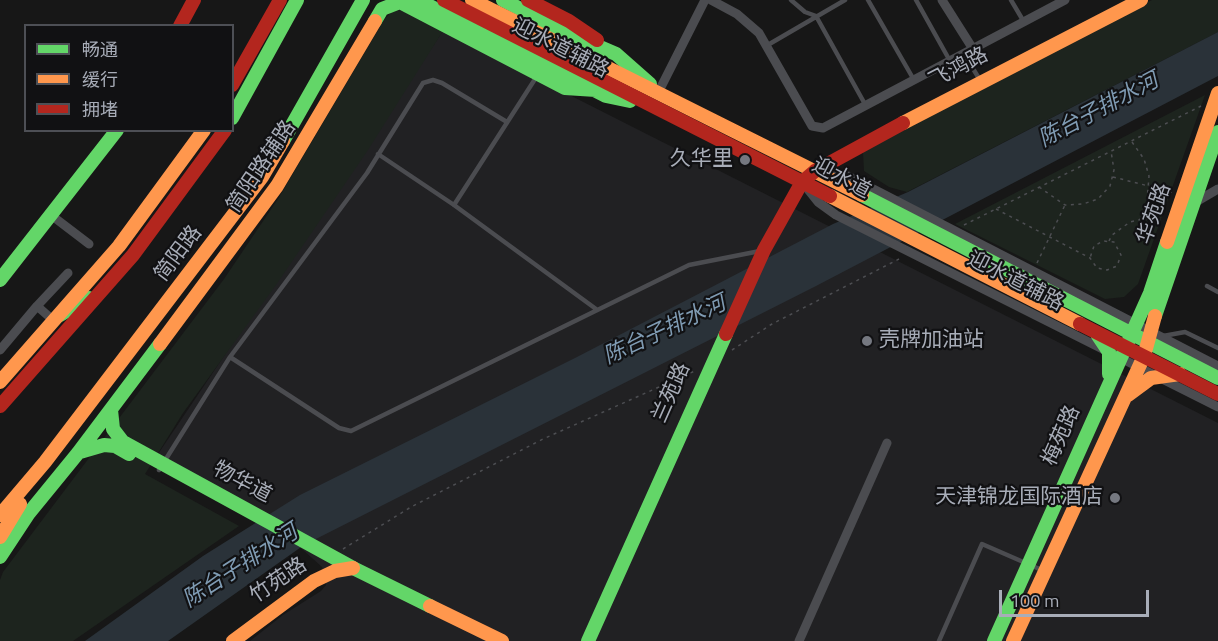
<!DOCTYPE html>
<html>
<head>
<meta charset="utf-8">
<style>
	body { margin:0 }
	#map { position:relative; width:1218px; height:641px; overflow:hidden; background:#171717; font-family:"Titillium Web","Noto Sans SC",sans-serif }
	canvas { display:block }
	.legend { position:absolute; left:24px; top:24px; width:210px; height:108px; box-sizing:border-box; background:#111113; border:2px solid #4d4f55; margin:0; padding:8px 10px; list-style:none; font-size:18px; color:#a8adb8 }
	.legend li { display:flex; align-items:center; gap:12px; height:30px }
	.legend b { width:30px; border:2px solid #4d4f55 }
	.scale { position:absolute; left:999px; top:590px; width:150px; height:27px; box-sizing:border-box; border:3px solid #a8adb8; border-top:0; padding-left:8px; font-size:18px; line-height:21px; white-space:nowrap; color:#a8adb8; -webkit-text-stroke:4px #111113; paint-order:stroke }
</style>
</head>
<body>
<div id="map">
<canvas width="1218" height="641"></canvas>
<ul class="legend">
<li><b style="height:8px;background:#63d668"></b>畅通</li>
<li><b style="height:8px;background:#ff974d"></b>缓行</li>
<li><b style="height:8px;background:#b3261e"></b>拥堵</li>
</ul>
<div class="scale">100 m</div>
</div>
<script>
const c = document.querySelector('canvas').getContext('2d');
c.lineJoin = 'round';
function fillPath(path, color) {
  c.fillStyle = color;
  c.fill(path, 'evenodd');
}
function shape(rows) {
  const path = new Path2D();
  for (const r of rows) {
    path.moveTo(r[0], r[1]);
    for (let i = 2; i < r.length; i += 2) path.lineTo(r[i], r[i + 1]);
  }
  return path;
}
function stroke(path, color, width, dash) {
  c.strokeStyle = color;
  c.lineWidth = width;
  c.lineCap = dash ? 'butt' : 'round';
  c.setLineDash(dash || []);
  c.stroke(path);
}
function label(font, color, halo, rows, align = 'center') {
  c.font = font + ' "Titillium Web","Noto Sans SC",sans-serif';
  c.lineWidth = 4.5;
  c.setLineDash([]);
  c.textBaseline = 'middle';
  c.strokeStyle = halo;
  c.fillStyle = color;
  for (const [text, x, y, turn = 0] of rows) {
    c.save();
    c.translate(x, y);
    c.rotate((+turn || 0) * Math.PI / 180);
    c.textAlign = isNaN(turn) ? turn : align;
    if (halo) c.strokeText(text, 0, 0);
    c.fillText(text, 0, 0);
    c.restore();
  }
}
const built = shape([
	[443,31,1218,423,1218,641,250,641,283,615,321,591,326,585,322,567,254,506,156,457]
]);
const green = shape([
	[1152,0,1218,0,1218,32,907,192,889,187,864,171,863,152,871,143],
	[402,10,443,31,368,150,276,285,183,413,145,474,239,526,73,641,0,641,0,580,3,572,224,279,278,199,384,20,391,12],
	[1205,95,1138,284,1124,297,1105,299,955,224]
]);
const water = shape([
	[1218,32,1218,76,816,286,304,545,168,641,85,641,203,556,300,495,577,357,833,224,908,192]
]);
const path = shape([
	[1132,142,1144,159,1149,176,1147,201,1140,219],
	[1113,177,1172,192],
	[1039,187,1065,205,1083,204,1098,199,1110,186,1114,170,1111,151],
	[996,209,1090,258,1097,268,1107,270,1117,266,1121,255,1114,242,1103,241,1094,246,1090,258],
	[964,225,1201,106],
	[1109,241,1112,235,1130,222,1143,219,1161,220],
	[1037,263,1065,205],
	[732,350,772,324,899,259],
	[343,549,411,507,543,439,697,370]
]);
const lane = shape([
	[791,0,805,12,816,16,866,106],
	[868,0,914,80],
	[916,0,950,61],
	[1011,0,1024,22],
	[766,46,845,0],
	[964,54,980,80],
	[378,154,454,205,596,309],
	[454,205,537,76],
	[1207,286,1218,292],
	[1163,336,1185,332,1218,348],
	[230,357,339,428,351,431,689,265,760,251],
	[159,470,230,357,367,173,423,83,433,80,442,83,507,122],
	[939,641,982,544,1044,571]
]);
const street = shape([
	[711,0,737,14,759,33,812,126,823,128,1065,0],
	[942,0,973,49],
	[659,91,705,0],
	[820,171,848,176,1218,366],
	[806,187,818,202,836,215,1218,407],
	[1194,203,1218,189],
	[51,215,89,244],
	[37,306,68,273],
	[0,350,37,306,54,321],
	[799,641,887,443]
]);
const fast = shape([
	[418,0,606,96,630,101],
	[503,0,565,32,616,54,650,84],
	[375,21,382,9,400,2,565,88,596,90],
	[232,118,297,0],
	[283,141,363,0],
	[862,195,1218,378],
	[0,280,117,130],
	[60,315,89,298],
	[1155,316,1218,132],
	[1097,334,1109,352,1109,374],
	[111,410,113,429,123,442,353,568,430,606],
	[80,452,104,445,115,446,129,454],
	[0,557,29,513,78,453,160,344],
	[588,641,726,334],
	[994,641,1150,293,1167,242]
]);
const slow = shape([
	[472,0,862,195],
	[903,123,1141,0],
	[830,196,1080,324],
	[1167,242,1218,93],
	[160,344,277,186,375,21],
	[0,382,119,246,204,130],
	[1128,395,1151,378,1180,374],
	[0,515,45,462,262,177,283,141],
	[0,537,20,504],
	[430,606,502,641],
	[233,641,314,581,335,571,353,568],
	[1013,641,1144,356,1155,316]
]);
const jam = shape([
	[444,0,830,196],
	[528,0,569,21,597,40],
	[180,26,194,0],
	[232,85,280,0],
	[1080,324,1218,394],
	[726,334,764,250,802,182,815,171,903,123],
	[0,406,133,255,225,130]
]);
const markers = [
	[745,160,6,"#757880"],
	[867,341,6,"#757880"],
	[1115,498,6,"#757880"]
];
const streetNames = [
	["迎水道辅路",560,49,27],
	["飞鸿路",959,69,-28],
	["简阳路辅路",262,167,-56],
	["迎水道",841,179,28],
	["华苑路",1155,214,-71],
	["简阳路",179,254,-53],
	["迎水道辅路",1015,282,27],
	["兰苑路",672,393,-66],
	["梅苑路",1062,436,-66],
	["物华道",242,483,28],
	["竹苑路",279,581,-34]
];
const poiNames = [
	["久华里",733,160],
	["壳牌加油站",879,341,"left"],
	["天津锦龙国际酒店",1103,498]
];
const waterNames = [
	["陈台子排水河",1099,111,-28],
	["陈台子排水河",665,331,-25],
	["陈台子排水河",241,567,-33]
];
fillPath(built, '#212123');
fillPath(green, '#1d241e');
fillPath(water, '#2a3239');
stroke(path, '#4d4e52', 1.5, [3, 4.5]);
stroke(lane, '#4b4c50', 4.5);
stroke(street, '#4b4c50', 9);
stroke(fast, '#63d668', 14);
stroke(slow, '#ff974d', 14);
stroke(jam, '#b3261e', 14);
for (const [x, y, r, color] of markers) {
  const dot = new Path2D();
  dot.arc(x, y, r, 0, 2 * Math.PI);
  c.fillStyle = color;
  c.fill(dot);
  stroke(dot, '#111113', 2);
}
label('21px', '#a8adb8', '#111113', streetNames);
label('21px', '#a8adb8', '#111113', poiNames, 'right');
label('italic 22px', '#7f9bb3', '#111113', waterNames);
</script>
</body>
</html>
